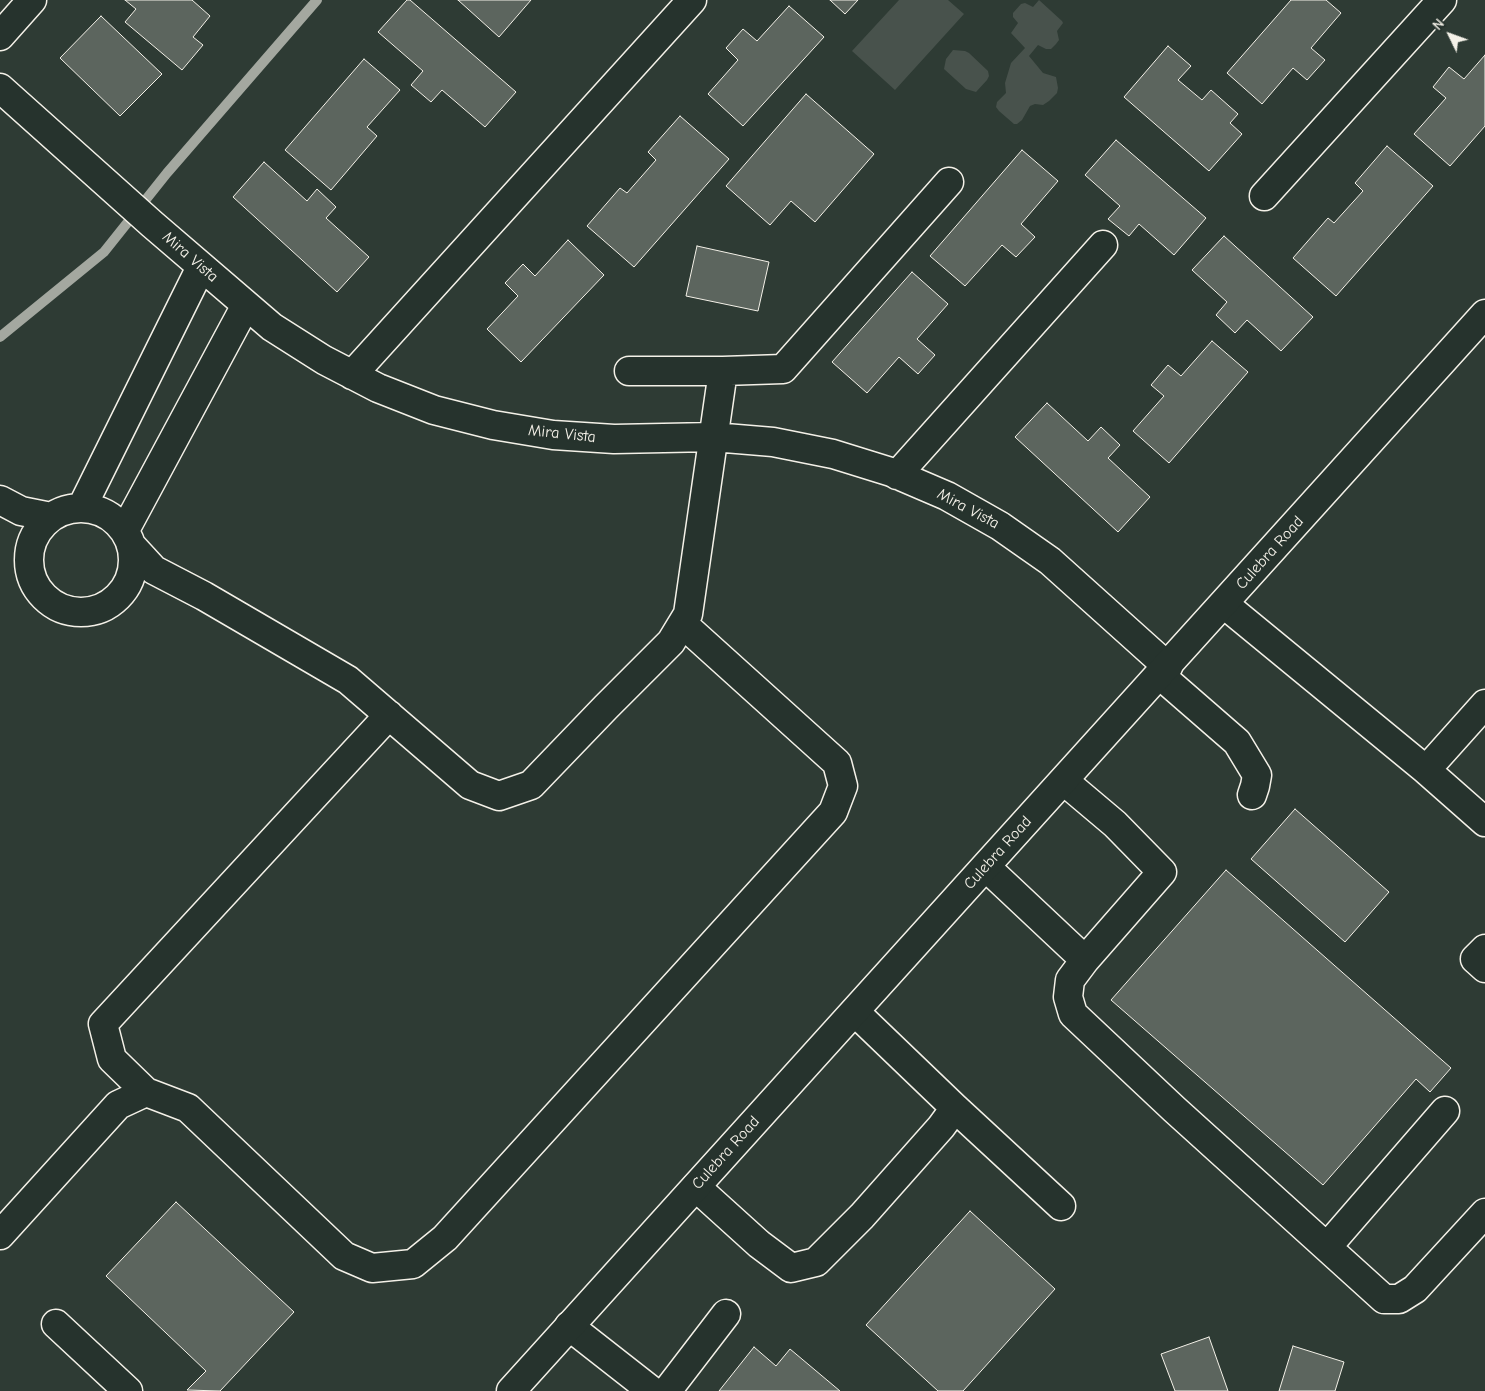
<!DOCTYPE html>
<html>
<head>
<meta charset="utf-8">
<style>
	body { margin:0 }
	#map { position:relative; width:1485px; height:1391px; overflow:hidden; background:#2e3b34; font-family:"Comic Neue",sans-serif }
	canvas { display:block }
	.north { position:absolute; left:1425px; top:10px; width:50px; height:50px; -webkit-text-stroke:4px #26332d; paint-order:stroke; rotate:312deg; font-size:14px; font-weight:700; line-height:20px; text-align:center; color:#f4f1e8 }
	.north::after { content:''; display:block; margin:auto; width:18px; height:22px; background:#f4f1e8; clip-path:polygon(50% 0,100% 100%,50% 72%,0 100%) }
</style>
</head>
<body>
<div id="map">
<canvas width="1485" height="1391"></canvas>
<div class="north">N</div>
</div>
<script>
const c = document.querySelector('canvas').getContext('2d');
c.lineJoin = 'round';
function fillPath(path, color) {
  c.fillStyle = color;
  c.fill(path, 'evenodd');
}
function shape(rows) {
  const path = new Path2D();
  for (const r of rows) {
    if (r.length === 3) {
      path.moveTo(r[0] + r[2], r[1]);
      path.arc(r[0], r[1], r[2], 0, 2 * Math.PI);
      continue;
    }
    path.moveTo(r[0], r[1]);
    for (let i = 2; i < r.length; i += 2) path.lineTo(r[i], r[i + 1]);
  }
  return path;
}
function stroke(path, color, width, dash) {
  c.strokeStyle = color;
  c.lineWidth = width;
  c.lineCap = dash ? 'butt' : 'round';
  c.setLineDash(dash || []);
  c.stroke(path);
}
function label(font, color, halo, rows, align = 'center') {
  c.font = font + ' "Comic Neue",sans-serif';
  c.lineWidth = 4.5;
  c.setLineDash([]);
  c.textBaseline = 'middle';
  c.strokeStyle = halo;
  c.fillStyle = color;
  for (const [text, x, y, turn = 0] of rows) {
    c.save();
    c.translate(x, y);
    c.rotate((+turn || 0) * Math.PI / 180);
    c.textAlign = isNaN(turn) ? turn : align;
    if (halo) c.strokeText(text, 0, 0);
    c.fillText(text, 0, 0);
    c.restore();
  }
}
const green = shape([
	[899,0,948,0,964,14,895,90,852,51],
	[1039,0,1062,21,1063,23,1057,31,1059,40,1056,44,1051,49,1046,49,1038,45,1029,56,1043,73,1056,77,1058,88,1057,93,1049,101,1043,105,1035,104,1030,106,1022,120,1017,124,1014,124,999,111,996,107,997,102,1006,93,1005,83,1011,63,1025,48,1011,33,1018,23,1013,17,1013,13,1021,4,1025,3,1033,7],
	[953,50,965,51,969,53,988,71,989,76,987,80,976,92,966,89,944,69,946,59]
]);
const stream = shape([
	[0,337,104,252,167,173,317,0]
]);
const building = shape([
	[125,0,192,0,210,16,193,37,203,45,182,70,125,22,136,9,125,0],
	[407,0,410,0,516,92,485,127,442,90,431,102,411,85,423,71,378,32,407,0],
	[458,0,531,0,499,37,458,0],
	[830,0,858,0,845,14,830,0],
	[1291,0,1326,0,1341,13,1311,48,1325,60,1307,80,1293,68,1262,104,1227,73,1291,0],
	[789,6,824,37,743,126,708,94,738,60,726,48,743,29,757,41,789,6],
	[101,16,162,74,120,116,60,58,101,16],
	[1168,46,1191,66,1178,80,1202,100,1211,90,1238,114,1230,123,1242,134,1209,171,1124,97,1168,46],
	[1485,55,1485,126,1450,166,1414,134,1446,98,1433,87,1449,67,1464,79,1485,55],
	[364,59,400,90,367,127,377,136,331,190,285,150,364,59],
	[806,94,874,154,815,222,791,201,770,225,726,186,806,94],
	[680,116,729,159,634,267,587,226,620,188,627,193,656,160,648,152,680,116],
	[1116,140,1206,218,1174,255,1139,224,1129,236,1108,219,1120,206,1085,175,1116,140],
	[1387,146,1433,186,1336,296,1293,258,1328,218,1334,223,1363,191,1355,183,1387,146],
	[1022,150,1058,181,1021,224,1035,237,1016,257,1002,245,965,286,930,256,1022,150],
	[264,162,307,201,317,189,336,207,326,218,369,257,337,292,233,197,264,162],
	[1224,236,1313,317,1281,351,1247,320,1235,333,1216,315,1227,302,1192,270,1224,236],
	[568,240,604,275,521,362,487,329,518,296,505,283,523,264,535,276,568,240],
	[697,246,769,262,758,311,686,296,697,246],
	[912,272,948,304,917,339,935,355,918,374,899,357,867,393,832,362,912,272],
	[1212,341,1248,372,1169,463,1133,431,1164,396,1151,385,1168,365,1181,376,1212,341],
	[1047,403,1088,441,1101,427,1120,445,1108,458,1150,497,1118,532,1015,437,1047,403],
	[1295,809,1389,892,1345,942,1251,859,1295,809],
	[1226,870,1451,1068,1430,1092,1416,1079,1323,1185,1111,1000,1226,870],
	[176,1202,294,1312,220,1391,187,1390,206,1371,106,1276,176,1202],
	[970,1211,1055,1289,963,1391,938,1391,866,1325,970,1211],
	[1209,1337,1228,1391,1175,1391,1161,1354,1209,1337],
	[1293,1346,1344,1362,1335,1391,1279,1391,1293,1346],
	[754,1347,776,1366,790,1349,840,1391,719,1391,754,1347]
]);
const minor = shape([
	[0,36,32,0],
	[0,88,152,224,272,327,324,360,378,388,434,410,493,425,553,435,614,439,713,437,773,442,833,454,891,472,947,496,1000,526,1050,561,1168,667],
	[1264,196,1442,0],
	[629,371,723,371],
	[352,375,692,0],
	[897,475,1103,245],
	[0,500,21,511,51,517],
	[82,507,201,267],
	[81,560,52],
	[125,530,246,305],
	[131,545,154,570,204,596,348,680,470,785,499,796,531,785,606,707,671,642,688,614,723,371,783,369,949,182],
	[1224,604,1426,770,1485,822],
	[1160,675,1237,742,1257,775,1255,786,1252,795],
	[1426,770,1485,704],
	[986,867,1085,960,1162,872,1115,824,1064,781],
	[1485,949,1475,959,1485,968],
	[1085,960,1070,980,1068,997,1073,1014,1174,1109,1384,1299,1399,1299,1415,1289,1485,1213],
	[146,1092,112,1059,103,1024,389,715],
	[955,1108,1061,1206],
	[696,1187,759,1244,791,1268,816,1262,862,1216,941,1127,955,1108,855,1012],
	[0,1235,118,1105,146,1092,188,1108,344,1256,372,1268,413,1264,445,1238,833,812,843,786,837,763,683,624],
	[1327,1247,1445,1111],
	[56,1324,128,1391],
	[569,1326,652,1391],
	[667,1391,726,1314]
]);
const major = shape([
	[511,1391,1485,314]
]);
const streetNames = [
	["Mira Vista",190,257,41],
	["Mira Vista",562,434,6],
	["Mira Vista",968,509,28],
	["Culebra Road",1270,553,-48],
	["Culebra Road",998,853,-48],
	["Culebra Road",726,1153,-48]
];
fillPath(green, '#48524c');
stroke(stream, '#a4a8a0', 10);
fillPath(building, '#5c655e');
stroke(building, '#f4f1e8', 1);
stroke(minor, '#f4f1e8', 31);
stroke(major, '#f4f1e8', 31);
stroke(minor, '#26332d', 28);
stroke(major, '#26332d', 28);
label('16px', '#f4f1e8', '#26332d', streetNames);
</script>
</body>
</html>
